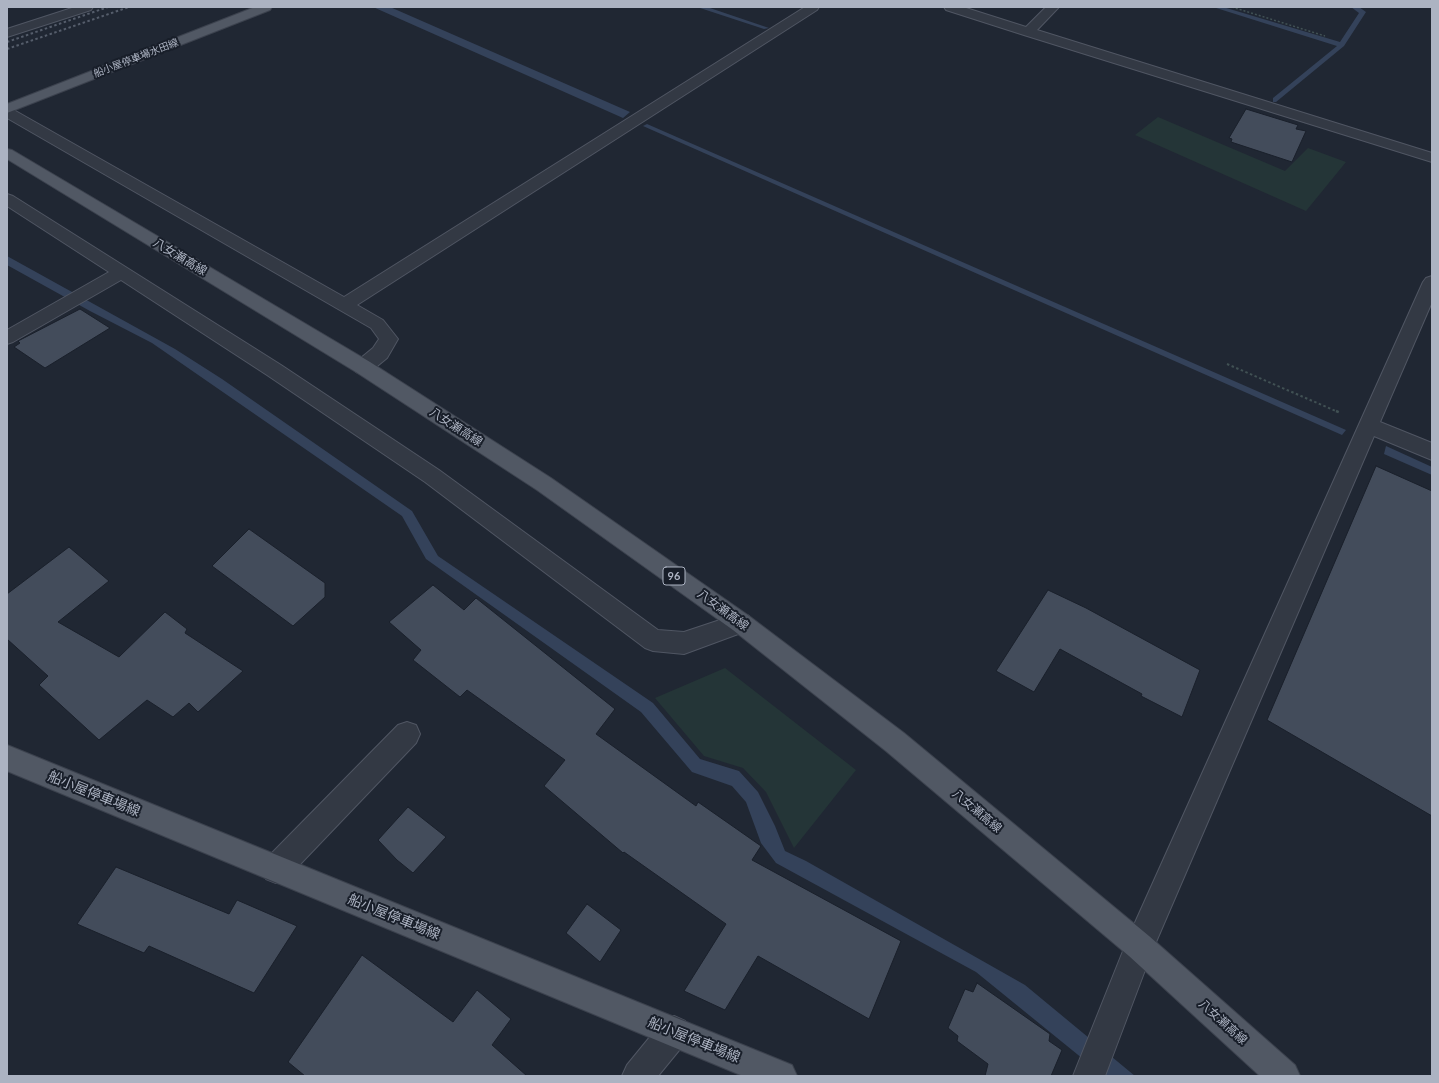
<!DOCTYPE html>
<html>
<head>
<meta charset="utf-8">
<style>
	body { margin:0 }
	#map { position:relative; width:1439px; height:1083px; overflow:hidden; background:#202733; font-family:Lato,sans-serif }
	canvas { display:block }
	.frame { position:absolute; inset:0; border:8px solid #acb3c2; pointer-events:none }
</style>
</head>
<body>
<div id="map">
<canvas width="1439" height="1083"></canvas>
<div class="frame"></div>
</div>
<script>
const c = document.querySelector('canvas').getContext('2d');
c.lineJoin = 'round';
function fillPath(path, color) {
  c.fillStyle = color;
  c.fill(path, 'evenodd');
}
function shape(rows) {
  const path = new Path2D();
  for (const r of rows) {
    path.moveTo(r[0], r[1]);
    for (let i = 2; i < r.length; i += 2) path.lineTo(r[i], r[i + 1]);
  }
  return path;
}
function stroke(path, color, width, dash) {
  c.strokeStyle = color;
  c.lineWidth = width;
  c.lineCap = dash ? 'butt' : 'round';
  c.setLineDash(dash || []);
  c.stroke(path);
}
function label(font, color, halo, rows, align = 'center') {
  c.font = font + ' Lato,"Noto Sans JP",sans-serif';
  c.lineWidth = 4;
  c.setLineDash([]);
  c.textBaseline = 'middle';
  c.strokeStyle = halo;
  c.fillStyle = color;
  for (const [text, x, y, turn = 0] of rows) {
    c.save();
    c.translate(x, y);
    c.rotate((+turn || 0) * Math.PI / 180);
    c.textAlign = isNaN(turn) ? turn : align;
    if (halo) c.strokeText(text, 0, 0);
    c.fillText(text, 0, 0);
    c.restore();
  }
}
const green = shape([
	[1158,117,1285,171,1308,148,1346,162,1306,211,1135,135],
	[725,668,856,770,794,848,766,792,743,768,704,756,655,698]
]);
const water = shape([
	[373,7,390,7,630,112,623,118],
	[647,124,1346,430,1342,435,643,126],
	[7,256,175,349,222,379,412,511,438,556,653,703,700,759,739,771,758,792,775,826,785,851,806,861,1025,985,1135,1076,1104,1076,976,972,776,863,761,843,746,802,732,786,692,772,641,712,426,559,402,516,152,343,90,311,7,265],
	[1386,446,1432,467,1432,475,1384,454]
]);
const stream = shape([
	[697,7,707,7,769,28,764,29,697,7],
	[1213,7,1223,7,1340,42,1359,13,1351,7,1359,7,1366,12,1344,46,1276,102,1273,102,1273,98,1337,46,1213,7]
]);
const building = shape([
	[1246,109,1298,125,1296,129,1306,131,1292,162,1231,142,1232,139,1229,138,1246,109],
	[80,309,110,328,45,368,14,347,20,343,18,341,80,309],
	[1376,466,1432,491,1432,816,1267,720,1376,466],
	[249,529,325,583,325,597,293,626,212,566,249,529],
	[69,547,109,581,58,622,119,657,165,612,187,629,185,633,243,671,198,712,189,703,173,717,147,700,99,740,39,685,48,676,7,639,7,594,69,547],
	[433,585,464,610,476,598,615,709,596,734,696,806,698,802,761,846,752,860,901,941,869,1019,758,956,725,1010,684,991,726,924,624,852,623,853,544,786,565,760,467,690,460,697,413,660,421,650,389,622,433,585],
	[1048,590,1086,608,1200,670,1182,717,1141,696,1142,694,1060,649,1034,692,996,671,1048,590],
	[408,807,446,837,413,873,397,860,378,840,408,807],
	[116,867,229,914,237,900,297,926,254,993,149,946,144,953,77,924,116,867],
	[587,904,621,930,600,962,566,933,587,904],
	[362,955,453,1022,477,990,511,1019,492,1045,527,1076,305,1076,288,1062,362,955],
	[977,983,1050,1034,1049,1041,1062,1050,1051,1076,985,1076,988,1064,957,1041,958,1036,948,1028,965,989,973,992,977,983]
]);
const pathFar2 = shape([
	[1232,7,1325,36]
]);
const pathFar1 = shape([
	[1227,364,1338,412]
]);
const path = shape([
	[1336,411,1341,413]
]);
const minor = shape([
	[75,7,93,7,91,10,7,37,7,29,75,7],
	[805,7,819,7,817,10,357,305,383,320,398,339,387,358,370,372,363,374,356,372,354,367,356,362,373,348,379,339,371,328,7,118,7,108,12,109,344,297,805,7],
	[944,7,963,7,1026,27,1046,7,1059,7,1037,30,1432,153,1432,162,1024,35,946,10,944,7],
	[7,194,13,196,281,365,439,470,658,630,684,632,741,613,749,616,753,623,749,630,684,654,653,651,645,648,425,482,267,375,121,280,13,342,7,344,7,330,109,272,7,206,7,194],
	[1432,276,1432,302,1380,422,1432,443,1432,460,1374,436,1153,949,1105,1076,1073,1076,1129,936,1423,282,1426,278,1432,276],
	[407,722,416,725,420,734,416,743,286,879,276,883,266,879,262,869,266,859,398,725,407,722],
	[674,1016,685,1021,690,1032,685,1043,658,1076,622,1076,627,1065,663,1021,674,1016]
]);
const major = shape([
	[255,7,272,7,270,10,7,113,7,104,255,7],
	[7,149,12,150,370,362,551,478,749,616,904,733,1149,936,1295,1065,1300,1076,1260,1076,1129,956,886,751,733,630,537,490,356,372,7,159,7,149],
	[7,745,792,1065,797,1076,743,1076,7,771,7,745]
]);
const rail = shape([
	[7,42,108,7],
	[7,49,129,7]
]);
const farStreetnames = [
	["船小屋停車場水田線",136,58,-21]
];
const shields = [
	[674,576,22]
];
const shieldNames = [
	["96",674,576]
];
const streetNames = [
	["八女瀬高線",180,257,31],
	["八女瀬高線",456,427,33],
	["八女瀬高線",723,610,36],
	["八女瀬高線",977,811,40],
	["八女瀬高線",1223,1022,42]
];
const nearStreetnames = [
	["船小屋停車場線",94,794,22],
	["船小屋停車場線",394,917,22],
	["船小屋停車場線",694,1040,22]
];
fillPath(green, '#243537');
fillPath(water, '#34425a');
fillPath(stream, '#34425a');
fillPath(building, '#434c5b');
stroke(building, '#1a202b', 1);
stroke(minor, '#505663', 2);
stroke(major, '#3c424e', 2);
stroke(pathFar2, '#415154', 1.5, [2, 2]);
stroke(pathFar1, '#415154', 2, [2.5, 2.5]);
stroke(path, '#415154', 2.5, [3, 3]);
fillPath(minor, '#333944');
fillPath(major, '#515864');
stroke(rail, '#555d6b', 2, [2.5, 2.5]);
label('10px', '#acb3c2', '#181e29', farStreetnames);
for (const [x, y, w] of shields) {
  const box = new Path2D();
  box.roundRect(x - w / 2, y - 9, w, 18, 3);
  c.fillStyle = '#181e29';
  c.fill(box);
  stroke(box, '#acb3c2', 1);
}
label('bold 11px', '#acb3c2', null, shieldNames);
label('12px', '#acb3c2', '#181e29', streetNames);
label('14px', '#acb3c2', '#181e29', nearStreetnames);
</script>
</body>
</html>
